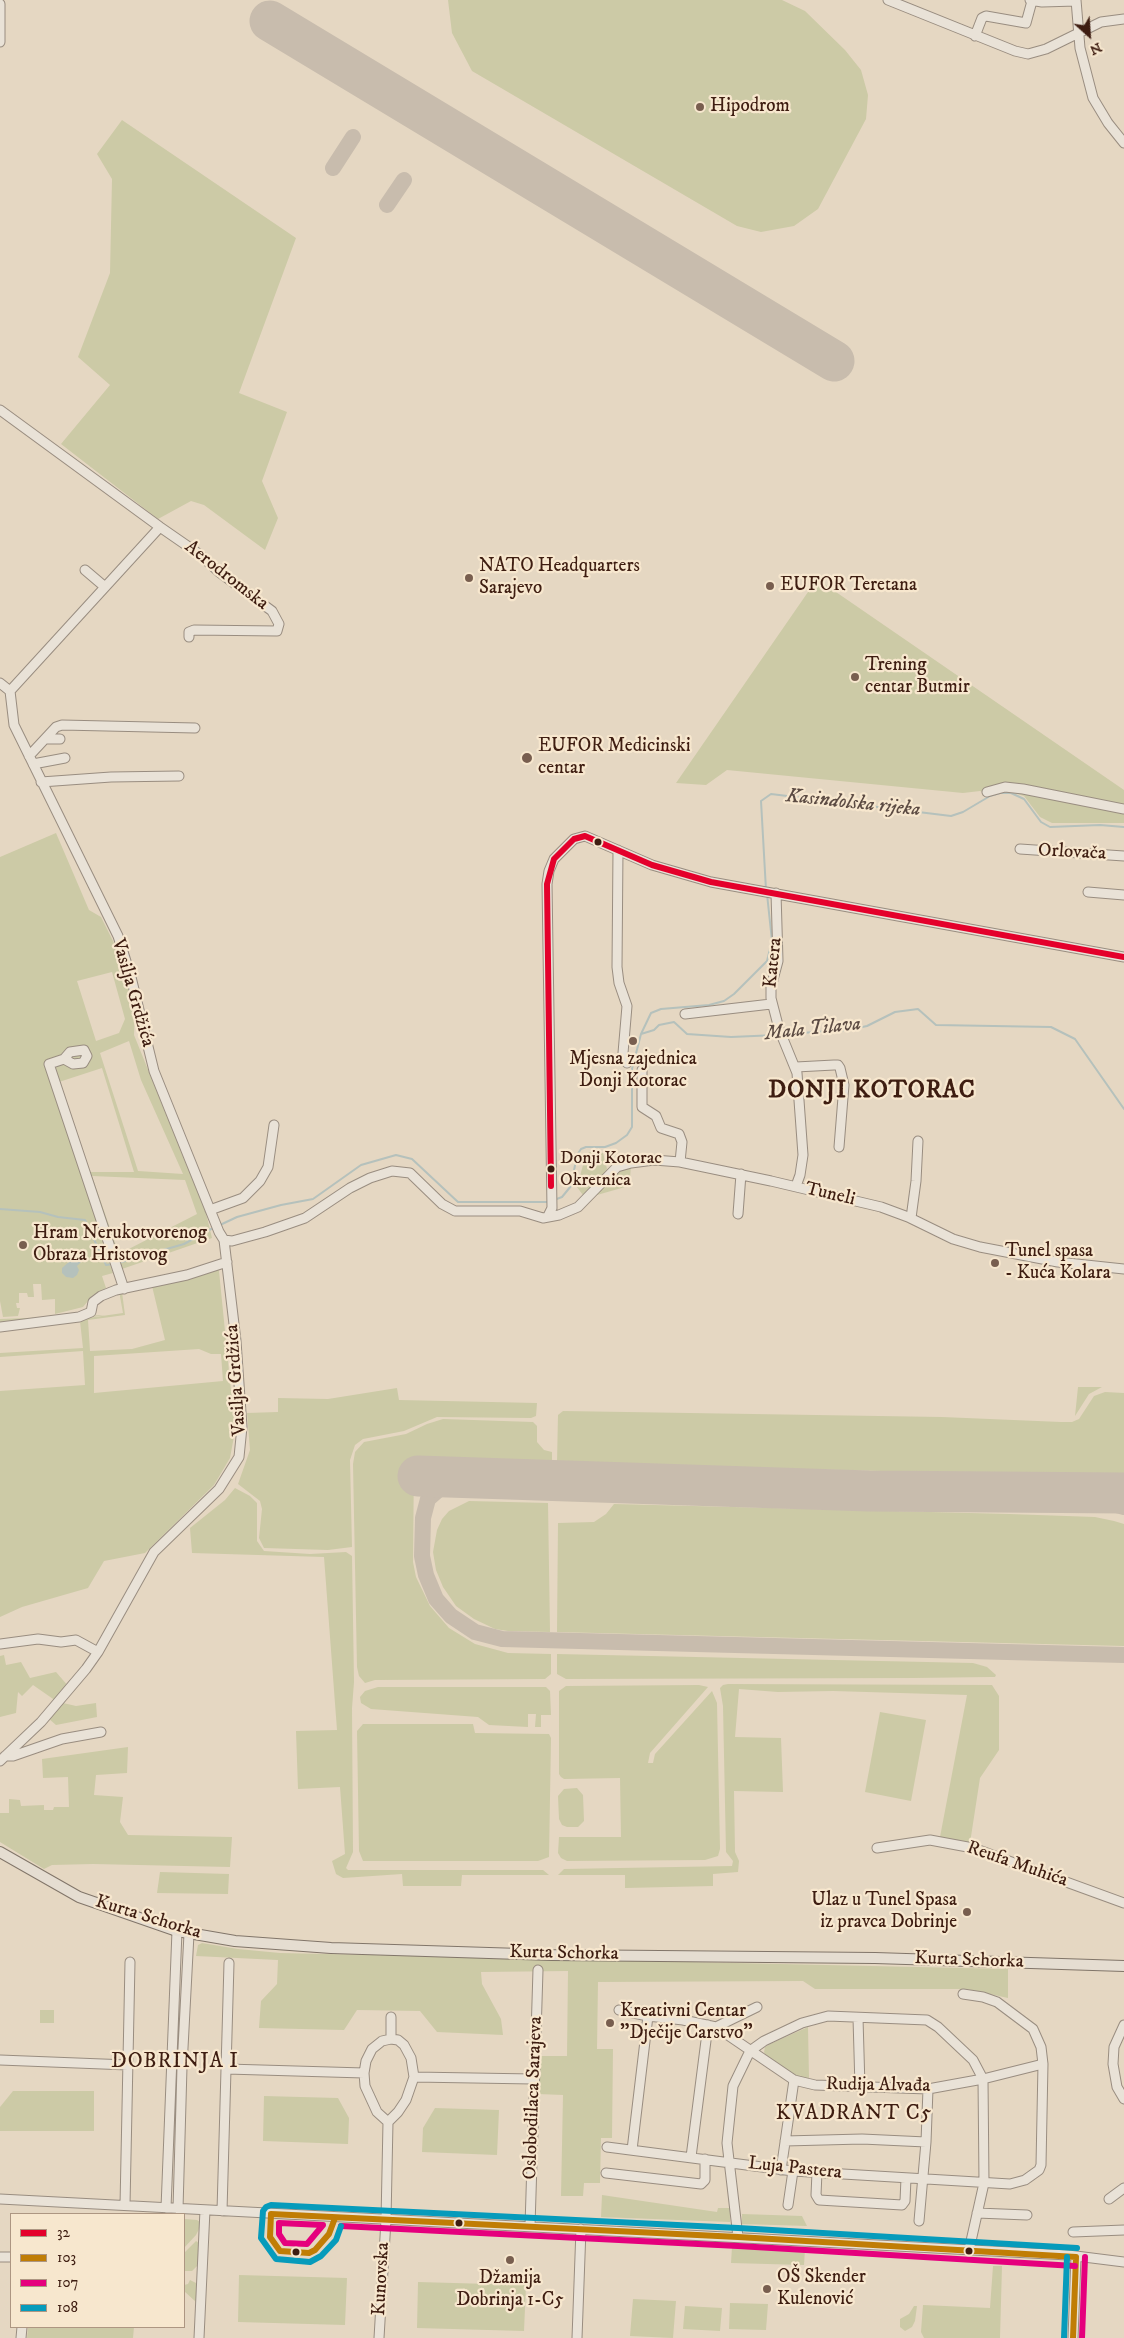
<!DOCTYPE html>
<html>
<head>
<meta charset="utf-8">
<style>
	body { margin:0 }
	#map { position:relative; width:1124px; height:2338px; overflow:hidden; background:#e5d7c2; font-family:"IM FELL DW Pica",serif }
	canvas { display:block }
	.legend { position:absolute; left:10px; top:2213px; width:175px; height:115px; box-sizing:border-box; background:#f7e7ce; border:1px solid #ad9682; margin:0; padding:6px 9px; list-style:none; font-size:15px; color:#3e1d11 }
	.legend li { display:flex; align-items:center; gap:10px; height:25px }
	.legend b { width:25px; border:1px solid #ad9682 }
	.north { position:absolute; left:1064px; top:10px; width:50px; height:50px; -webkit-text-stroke:4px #f7e7ce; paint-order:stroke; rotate:154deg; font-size:14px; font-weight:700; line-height:20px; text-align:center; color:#3e1d11 }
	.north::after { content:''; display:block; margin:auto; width:18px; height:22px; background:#3e1d11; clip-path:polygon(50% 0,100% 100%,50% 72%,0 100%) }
</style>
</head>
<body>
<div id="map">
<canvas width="1124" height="2338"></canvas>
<ul class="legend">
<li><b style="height:6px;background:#e4002b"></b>32</li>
<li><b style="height:6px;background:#c07d05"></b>103</li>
<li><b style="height:6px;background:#e5007d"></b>107</li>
<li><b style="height:6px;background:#069bbb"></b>108</li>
</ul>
<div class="north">N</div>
</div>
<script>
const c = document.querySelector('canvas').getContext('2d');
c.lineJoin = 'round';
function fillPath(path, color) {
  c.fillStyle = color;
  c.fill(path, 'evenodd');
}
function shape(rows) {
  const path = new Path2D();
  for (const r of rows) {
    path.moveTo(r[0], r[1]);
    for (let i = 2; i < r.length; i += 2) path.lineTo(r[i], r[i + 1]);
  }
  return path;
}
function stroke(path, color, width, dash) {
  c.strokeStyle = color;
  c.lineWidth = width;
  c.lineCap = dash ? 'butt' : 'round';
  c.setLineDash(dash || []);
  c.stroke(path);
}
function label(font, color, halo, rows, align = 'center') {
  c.font = font + ' "IM FELL DW Pica",serif';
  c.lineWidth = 4.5;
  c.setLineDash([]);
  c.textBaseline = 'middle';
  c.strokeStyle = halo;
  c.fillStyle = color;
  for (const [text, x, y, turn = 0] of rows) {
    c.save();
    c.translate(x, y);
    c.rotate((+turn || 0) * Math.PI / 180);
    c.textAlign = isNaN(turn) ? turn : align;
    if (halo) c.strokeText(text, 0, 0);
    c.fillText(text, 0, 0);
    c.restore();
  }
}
const green = shape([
	[448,0,782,0,805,11,845,50,861,70,868,95,866,119,818,209,794,226,761,232,737,226,472,71,452,33],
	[122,120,296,238,239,393,287,412,262,481,278,518,265,550,204,505,191,501,158,519,61,444,110,385,78,357,110,273,112,179,97,154],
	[817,579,1124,790,1124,823,1052,823,1040,817,1024,796,1008,791,988,794,980,791,963,793,727,770,706,785,676,783],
	[56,833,89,910,101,917,120,955,135,1010,134,1035,206,1213,212,1238,122,1269,117,1258,108,1259,113,1273,102,1276,106,1288,93,1295,83,1307,55,1314,55,1299,42,1300,41,1284,33,1284,34,1297,28,1297,27,1293,19,1293,19,1303,16,1303,17,1308,20,1308,18,1316,3,1317,0,1301,0,857],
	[112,972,125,1019,119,1033,96,1041,77,981],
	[129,1041,141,1080,183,1174,138,1171,100,1053],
	[102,1068,134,1172,88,1172,59,1082],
	[92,1176,185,1180,197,1214,119,1254],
	[590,1152,603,1153,607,1169,585,1198,577,1187,586,1154],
	[631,1165,630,1179,632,1185,597,1195,597,1191,612,1173],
	[216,1267,219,1271,235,1431,230,1458,214,1485,145,1553,104,1561,88,1588,22,1607,0,1617,0,1391,85,1385,83,1351,0,1357,0,1353,83,1348,80,1321,0,1331,0,1319,105,1315,74,1320,123,1313,119,1291],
	[152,1286,165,1340,132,1349,90,1351,88,1320,125,1315,122,1292],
	[199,1349,211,1354,221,1354,223,1381,94,1393,94,1356],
	[1078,1387,1102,1387,1089,1394,1075,1416],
	[397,1388,399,1400,537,1403,536,1416,531,1418,437,1417,404,1431,363,1439,355,1445,350,1460,352,1547,328,1550,264,1548,259,1538,262,1509,260,1501,238,1484,250,1450,247,1413,278,1412,278,1398,328,1399],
	[1105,1392,1124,1393,1124,1477,557,1463,558,1415,563,1411,942,1417,1061,1422,1072,1422,1079,1419,1094,1396],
	[443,1419,533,1422,537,1426,537,1442,544,1450,552,1452,552,1462,414,1460,413,1562,416,1577,430,1606,449,1628,475,1644,508,1653,551,1654,551,1674,545,1679,375,1680,365,1683,359,1676,357,1667,353,1464,355,1452,364,1442,406,1434,427,1424],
	[235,1488,250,1496,257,1503,257,1541,264,1551,310,1554,346,1552,352,1556,354,1682,352,1708,353,1852,346,1868,348,1870,543,1870,549,1875,462,1875,461,1886,403,1886,402,1874,343,1878,336,1874,332,1861,345,1854,340,1787,298,1789,296,1731,337,1730,324,1557,192,1553,190,1528,225,1500],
	[469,1501,548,1503,550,1632,508,1631,495,1629,474,1619,456,1606,443,1587,436,1570,433,1552,437,1530,442,1519,449,1511],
	[614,1504,1009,1514,1095,1517,1114,1521,1124,1524,1124,1646,557,1632,558,1523,594,1522,606,1514],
	[557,1654,973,1663,987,1667,996,1675,995,1677,990,1677,914,1678,566,1679,557,1674],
	[4,1655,6,1665,21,1662,30,1678,56,1672,69,1687,56,1701,33,1685,22,1696,18,1692,16,1713,0,1717,0,1656],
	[728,1684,992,1685,999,1696,999,1750,980,1778,970,1843,940,1837,967,1695,833,1691,778,1692,739,1689,735,1737,781,1738,783,1792,734,1791,735,1852,739,1861,738,1872,713,1874,713,1886,625,1888,625,1875,558,1875,564,1869,732,1866,733,1861,726,1852,723,1706,720,1688,723,1685],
	[699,1685,708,1687,650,1753,648,1763,653,1763,655,1754,712,1691,717,1703,720,1849,718,1856,705,1860,567,1861,561,1858,558,1853,559,1837,621,1837,620,1778,564,1779,561,1777,559,1774,559,1691,566,1686],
	[378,1687,546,1687,550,1691,551,1715,541,1715,541,1727,535,1727,536,1714,528,1714,528,1727,489,1725,478,1717,371,1709,361,1703,360,1697,365,1691],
	[63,1703,76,1706,96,1703,97,1717,56,1725,48,1718],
	[880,1712,926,1720,911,1801,865,1792],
	[363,1724,473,1724,475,1733,549,1734,551,1738,549,1857,538,1861,363,1861,359,1851,357,1731],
	[128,1747,127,1773,96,1775,94,1795,123,1797,120,1822,128,1835,232,1837,230,1867,93,1864,52,1865,44,1869,0,1842,0,1813,9,1813,9,1799,20,1800,21,1806,44,1805,44,1810,53,1810,54,1807,69,1807,68,1777,43,1778,42,1759],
	[577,1788,583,1795,584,1821,578,1827,567,1827,562,1825,559,1819,558,1796,564,1789],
	[160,1872,229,1874,228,1894,157,1893],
	[202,1943,238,1949,280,1953,1008,1969,1008,1998,967,1989,815,1989,803,1981,598,1982,597,2049,613,2049,612,2138,601,2138,600,2183,584,2183,583,2196,561,2196,563,2095,538,2094,539,2056,567,2056,568,1971,481,1972,482,1984,501,2019,503,2035,437,2032,420,2011,357,2010,344,2030,259,2028,261,2001,277,1984,278,1960,196,1956,198,1945],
	[40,2010,54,2010,54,2023,40,2023],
	[808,2027,809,2078,798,2077,766,2056,764,2052,765,2047,770,2044],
	[13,2091,94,2091,94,2131,0,2131,0,2107],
	[264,2096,338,2098,349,2118,348,2144,263,2141],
	[435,2108,499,2110,497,2155,422,2152,423,2128],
	[602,2195,717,2212,718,2208,730,2208,730,2222,601,2217],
	[742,2214,802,2216,807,2226,742,2224],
	[184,2219,197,2220,200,2222,200,2227,196,2235,184,2248],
	[196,2241,199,2243,198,2265,192,2271,184,2271,184,2253],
	[732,2247,805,2249,804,2265,731,2263],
	[993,2266,1002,2266,1000,2338,924,2338,921,2332,923,2305,990,2308],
	[239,2275,347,2278,345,2325,238,2322],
	[190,2280,196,2283,196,2302,184,2291,184,2285,188,2284],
	[418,2282,526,2285,524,2331,417,2328],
	[633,2299,676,2301,673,2338,630,2336],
	[730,2303,768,2304,766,2330,729,2329],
	[685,2306,722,2308,720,2331,683,2329],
	[914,2306,917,2306,915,2321,912,2327,905,2331,900,2327,900,2319,909,2314],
	[28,2327,134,2327,133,2338,27,2338]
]);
const water = shape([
	[75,1252,81,1253,83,1260,77,1266,79,1270,77,1275,73,1278,66,1277,62,1273,62,1268,70,1261,71,1255]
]);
const stream = shape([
	[766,890,761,801,771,794,951,816,963,812,990,796,1000,793,1011,793,1024,799,1041,822,1050,827,1100,825,1124,827],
	[641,1034,654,1030,659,1025,674,1022,687,1034,731,1037,777,1035],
	[784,1034,848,1030,867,1026,895,1012,918,1009,936,1025,1051,1027,1075,1039,1124,1109],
	[554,1200,562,1197,571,1186,577,1155,581,1149,586,1147,605,1147,616,1143,627,1135,632,1127,632,1069,641,1034,651,1013,661,1009,709,1005,724,1001,734,994,767,961,772,941,767,894],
	[0,1209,40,1212,58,1217,85,1220,106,1265,113,1264],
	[220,1225,237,1217,281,1205,313,1199,361,1165,396,1155,412,1159,458,1202,549,1202],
	[118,1263,184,1244,213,1228]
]);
const taxiway = shape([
	[333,168,353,137],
	[387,205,404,180],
	[466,1477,444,1485,428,1499,423,1518,422,1556,426,1575,436,1599,451,1616,475,1632,502,1639,1124,1655],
	[1070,1492,1124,1507]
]);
const runway = shape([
	[270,21,834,361],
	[418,1476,869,1491,1124,1493]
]);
const minor = shape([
	[888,0,1015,51,1028,54,1046,49,1101,22,1124,19],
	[1030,0,1042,2,1076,1],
	[1076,0,1080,48,1093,98,1108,123,1124,143],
	[0,4,0,42],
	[975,36,982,18,986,16,1026,23,1032,1],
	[0,410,160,527,199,554,219,572,272,611,279,624,277,631,194,630,189,632,189,637],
	[85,570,105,587],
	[0,683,10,691,14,725,118,936,131,977,154,1071,219,1232,224,1240,232,1241,265,1232,305,1218,350,1188,370,1178,392,1171,410,1173,442,1204,455,1211,520,1211,543,1218,559,1215,578,1207,617,1167,631,1163,654,1160,680,1162,771,1181,881,1207,908,1217,953,1239,980,1247,1058,1262,1124,1269],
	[10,691,160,527],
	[45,739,60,739],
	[29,756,56,727,62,725,195,728],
	[33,764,65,758],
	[41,782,111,777,179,776],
	[987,792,1005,787,1023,789,1124,809],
	[1020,849,1124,856],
	[618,850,617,967,619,983,627,1006,623,1053,627,1063],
	[1088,892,1124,895],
	[776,893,778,961,771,987,771,998,779,1029,797,1073,803,1155,800,1175,796,1186],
	[685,1014,771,1004],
	[84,1050,87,1056,83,1063,73,1064,64,1059,70,1052,84,1050],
	[64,1059,49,1064,124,1289],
	[796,1067,834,1065,838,1065,840,1068,844,1085,839,1147],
	[642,1070,642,1107,656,1116,661,1128,679,1134,682,1142,680,1162],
	[210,1210,243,1198,260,1181,268,1167,274,1125],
	[738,1214,741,1174],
	[548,1216,552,1208,547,884,549,871,554,859,574,839,585,836,652,865,711,882,1124,957],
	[911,1218,916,1181,918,1141],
	[0,1327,79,1317,91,1312,93,1302,101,1296,116,1290,187,1275,227,1262],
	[0,1644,38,1639,61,1642,76,1640,98,1652],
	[5,1756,13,1756,62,1739,101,1732],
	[0,1761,41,1722,86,1669,98,1652,154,1552,219,1489,239,1457,242,1427,236,1341,224,1240],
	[877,1848,930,1840,973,1848,1124,1903],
	[619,2010,648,2016,683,2020,716,2027,794,2080,815,2085,928,2089,983,2079,1043,2064],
	[858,2018,860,2087],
	[1124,2025,1114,2047,1113,2064,1117,2087,1124,2099],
	[716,2027,757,2007],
	[391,2039,391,2017],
	[0,2060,128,2065],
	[227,2069,364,2073],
	[414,2077,533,2079],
	[785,2141,862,2139,926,2142],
	[607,2147,793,2171,1010,2184,1025,2180,1039,2170,1041,2165,1043,2064,1041,2047,1033,2029,997,2002,983,1997,963,1994],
	[632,2150,648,2016],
	[691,2157,708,2025],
	[781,2170,794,2080],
	[817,2172,816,2195,819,2200,902,2205,905,2201,906,2178],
	[606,2173,701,2184,705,2180,705,2159],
	[0,2199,1068,2255,1124,2262],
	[1109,2199,1124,2188],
	[125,2205,130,1962],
	[788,2205,793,2171],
	[166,2208,177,1931],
	[178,2209,182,2067,189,1934],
	[222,2211,229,1963],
	[977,2213,1027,2215],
	[919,2221,926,2142,928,2089],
	[530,2226,538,1970],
	[1073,2232,1124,2230],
	[738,2237,727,2143,733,2086,750,2051,764,2041,802,2023,828,2016,927,2020,938,2027,973,2060,983,2079,984,2183,969,2250],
	[0,2257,11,2257],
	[21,2338,22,2327],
	[199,2338,205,2210],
	[379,2338,386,2220,388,2122,398,2112,406,2100,414,2077,411,2058,404,2045,398,2040,391,2039,382,2041,372,2049,366,2061,364,2073,365,2086,377,2112,388,2122],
	[577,2338,581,2229],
	[1073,2338,1076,2257]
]);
const major = shape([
	[0,1852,79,1897,177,1931,235,1941,331,1948,552,1955,875,1958,1124,1966]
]);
const bus1 = shape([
	[551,1186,547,884,554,859,574,839,585,836,652,865,711,882,1124,957]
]);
const bus2 = shape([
	[335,2218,329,2234,315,2250,309,2253,280,2251,270,2237,271,2214,738,2237,1076,2257],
	[1073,2338,1076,2257]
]);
const bus3 = shape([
	[279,2223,323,2225,307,2244,285,2243,279,2234,279,2223],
	[341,2226,738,2246,1075,2266],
	[1082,2338,1085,2257]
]);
const bus4 = shape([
	[341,2226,336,2240,321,2256,310,2262,276,2259,261,2238,263,2211,266,2207,271,2205,738,2228,1077,2248],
	[1064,2338,1067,2257]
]);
const markers = [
	[700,107,5,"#785e4f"],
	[469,578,5,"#785e4f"],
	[770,586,5,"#785e4f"],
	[855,677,5,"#785e4f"],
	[527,758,6,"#785e4f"],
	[598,842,4.5,"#3e1d11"],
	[633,1041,5,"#785e4f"],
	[551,1169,4.5,"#3e1d11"],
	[23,1245,5,"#785e4f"],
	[995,1263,5,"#785e4f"],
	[967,1912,5,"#785e4f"],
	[610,2023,5,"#785e4f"],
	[459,2223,4.5,"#3e1d11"],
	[969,2251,4.5,"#3e1d11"],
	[296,2252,4.5,"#3e1d11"],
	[510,2260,5,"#785e4f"],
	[767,2289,5,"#785e4f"]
];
const busNames = [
	["Donji Kotorac",560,1159],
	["Okretnica",560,1181]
];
const poiNames = [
	["Hipodrom",710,107],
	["NATO Headquarters",479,567],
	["Sarajevo",479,589],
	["EUFOR Teretana",780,586],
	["Trening",865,666],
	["centar Butmir",865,688],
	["EUFOR Medicinski",538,747],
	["centar",538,769],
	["Mjesna zajednica",633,1060,"center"],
	["Donji Kotorac",633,1082,"center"],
	["Hram Nerukotvorenog",33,1234],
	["Obraza Hristovog",33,1256],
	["Tunel spasa",1005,1252],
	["- Kuća Kolara",1005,1274],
	["Ulaz u Tunel Spasa",957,1901,"right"],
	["iz pravca Dobrinje",957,1923,"right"],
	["Kreativni Centar",620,2012],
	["\"Dječije Carstvo\"",620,2034],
	["OŠ Skender",777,2278],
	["Kulenović",777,2300],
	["Džamija",510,2279,"center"],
	["Dobrinja 1-C5",510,2301,"center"]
];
const streetNames = [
	["Aerodromska",226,576,38],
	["Orlovača",1072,853,3],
	["Katera",774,963,-84],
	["Vasilja Grdžića",132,993,74],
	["Tuneli",830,1195,13],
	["Vasilja Grdžića",237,1380,-94],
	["Reufa Muhića",1017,1865,19],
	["Kurta Schorka",148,1918,17],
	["Kurta Schorka",564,1954,1],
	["Kurta Schorka",969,1961,2],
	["Rudija Alvađa",878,2086,1],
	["Oslobodilaca Sarajeva",534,2098,-88],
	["Luja Pastera",795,2169,6],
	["Kunovska",382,2279,-87]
];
const waterNames = [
	["Kasindolska rijeka",853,804,6],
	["Mala Tilava",813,1030,-6]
];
const quarterNames = [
	["DOBRINJA I",175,2063],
	["KVADRANT C5",854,2115]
];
const districtNames = [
	["DONJI KOTORAC",872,1092]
];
fillPath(green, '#cccaa6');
fillPath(water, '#b5c1bc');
stroke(stream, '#b5c1bc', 2);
stroke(taxiway, '#c8bcad', 16);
stroke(runway, '#c8bcad', 41);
stroke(minor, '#998d80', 11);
stroke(major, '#817569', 12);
stroke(minor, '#e9e2d7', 9);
stroke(major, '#e5ddd1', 10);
stroke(bus1, '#e4002b', 6);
stroke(bus2, '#c07d05', 6);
stroke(bus3, '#e5007d', 6);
stroke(bus4, '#069bbb', 6);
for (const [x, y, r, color] of markers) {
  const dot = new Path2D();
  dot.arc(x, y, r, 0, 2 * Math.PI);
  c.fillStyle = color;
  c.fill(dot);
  stroke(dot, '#f7e7ce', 2);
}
label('18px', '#3e1d11', '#f7e7ce', busNames, 'left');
label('19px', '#3e1d11', '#f7e7ce', poiNames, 'left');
label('19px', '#3e1d11', '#f7e7ce', streetNames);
label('italic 20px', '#5c4b43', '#f7e7ce', waterNames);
c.letterSpacing = '1px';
label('21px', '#3e1d11', '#f7e7ce', quarterNames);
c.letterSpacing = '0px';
c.letterSpacing = '1px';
label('bold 24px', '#3e1d11', '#f7e7ce', districtNames);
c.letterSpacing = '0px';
</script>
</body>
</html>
